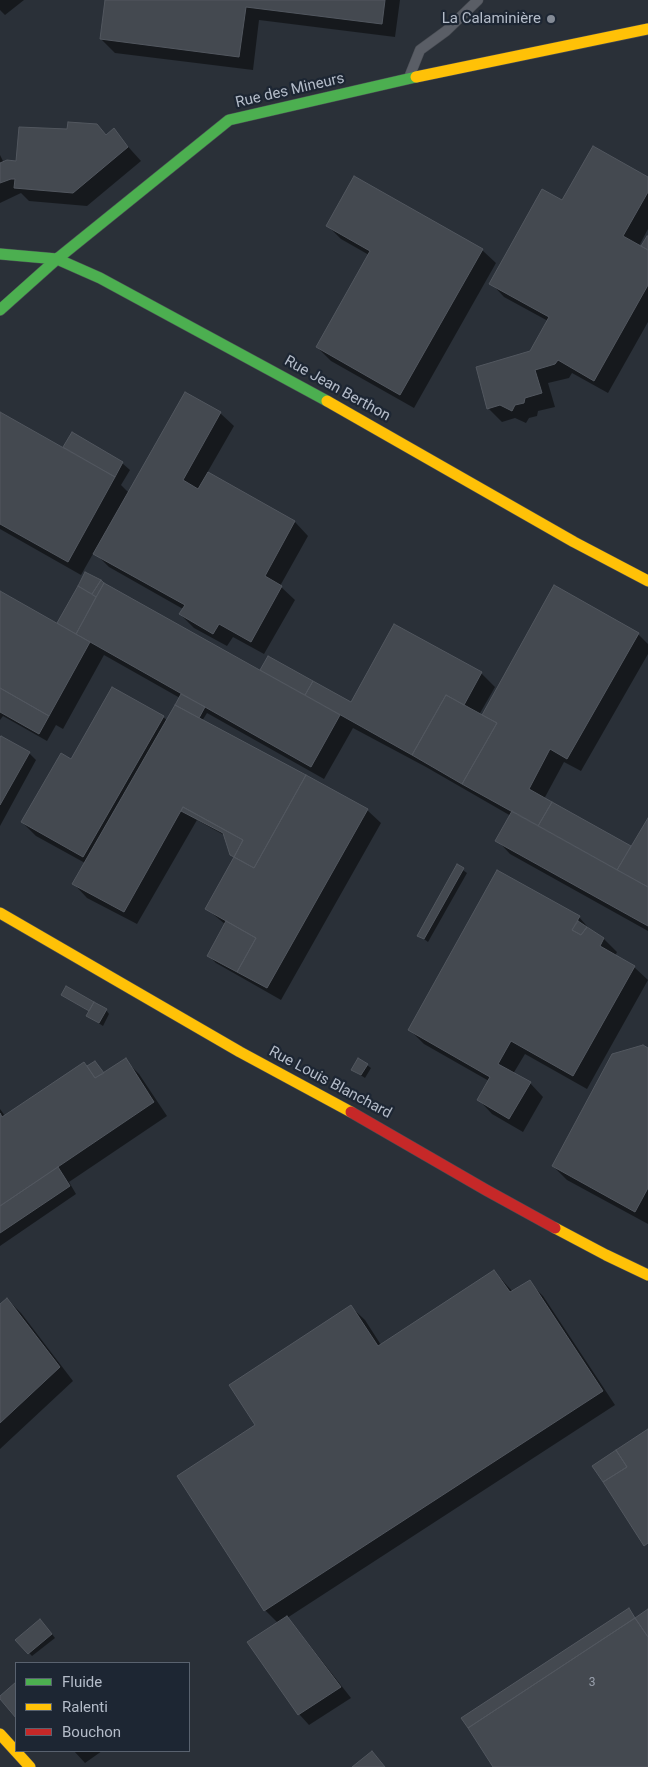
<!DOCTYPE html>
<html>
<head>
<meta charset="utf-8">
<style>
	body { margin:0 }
	#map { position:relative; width:648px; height:1767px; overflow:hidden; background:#2a3038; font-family:Roboto,sans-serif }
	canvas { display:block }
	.legend { position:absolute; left:15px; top:1662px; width:175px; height:90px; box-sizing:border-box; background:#1d2633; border:1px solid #59626f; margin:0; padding:6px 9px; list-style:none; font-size:15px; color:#b4bcc9 }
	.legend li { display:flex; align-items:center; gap:10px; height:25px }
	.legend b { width:25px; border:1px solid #59626f }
</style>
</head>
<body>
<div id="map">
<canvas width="648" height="1767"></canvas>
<ul class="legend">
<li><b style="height:6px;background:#4caf50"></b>Fluide</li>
<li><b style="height:6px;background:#ffc107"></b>Ralenti</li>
<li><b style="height:6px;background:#c62828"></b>Bouchon</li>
</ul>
</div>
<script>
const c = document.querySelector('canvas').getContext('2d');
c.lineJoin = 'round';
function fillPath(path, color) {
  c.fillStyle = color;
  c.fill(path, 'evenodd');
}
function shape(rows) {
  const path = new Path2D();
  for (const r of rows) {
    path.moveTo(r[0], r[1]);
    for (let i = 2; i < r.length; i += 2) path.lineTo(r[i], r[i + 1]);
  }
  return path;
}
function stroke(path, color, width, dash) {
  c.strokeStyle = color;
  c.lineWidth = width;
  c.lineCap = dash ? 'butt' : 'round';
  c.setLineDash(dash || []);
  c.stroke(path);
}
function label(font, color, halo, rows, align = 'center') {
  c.font = font + ' Roboto,sans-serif';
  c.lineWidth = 4.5;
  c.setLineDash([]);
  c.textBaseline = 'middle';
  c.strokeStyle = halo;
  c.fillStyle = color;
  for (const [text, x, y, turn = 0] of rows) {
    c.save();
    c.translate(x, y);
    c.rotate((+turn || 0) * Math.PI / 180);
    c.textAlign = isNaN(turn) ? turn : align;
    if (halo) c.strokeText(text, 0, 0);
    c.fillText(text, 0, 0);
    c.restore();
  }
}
const shadow = shape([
	[0,0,24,0,5,15,0,10],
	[106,0,400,0,395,37,259,20,253,70,115,53,101,39],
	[96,125,107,136,113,130,141,161,87,206,29,201,21,193,0,203,0,155,4,163,17,162,68,131],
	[648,178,648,229,639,246,647,250,643,245,648,238,648,322,608,393,572,373,569,378,548,383,555,407,538,411,537,416,529,418,526,423,515,418,502,422,488,408,530,352,548,321,504,297,491,283,562,202],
	[328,226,482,250,496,263,414,408,331,361,317,347,369,255,341,239],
	[0,413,68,451,65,447,122,463,130,470,121,485,129,493,220,413,234,426,207,473,295,522,308,536,280,586,295,600,264,654,233,637,227,646,194,628,180,614,183,609,109,567,94,552,81,575,0,529],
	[86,574,261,672,268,658,351,704,481,673,495,687,479,715,487,720,638,634,648,644,648,654,581,771,564,762,544,799,631,847,648,820,648,931,510,854,497,840,511,816,426,767,353,728,324,779,207,713,202,721,367,810,381,823,281,1000,216,963,209,956,226,925,207,909,235,858,231,854,224,835,197,820,137,924,87,898,74,884,85,863,36,836,22,822,71,761,163,717,168,721,180,698,104,655,63,729,56,725,47,741,3,716,0,720,0,593,57,625],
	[94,598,97,598,74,640,72,639],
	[0,740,29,753,36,760,0,826],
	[457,866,467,873,428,942,419,935],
	[498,872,579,917,592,932,604,939,617,952,615,956,634,967,648,980,587,1089,525,1054,513,1074,530,1083,543,1097,523,1132,492,1114,479,1100,489,1081,424,1044,410,1030],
	[62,995,106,1010,109,1014,103,1026,88,1016,90,1012],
	[648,1050,648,1224,567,1180,553,1166],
	[125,1060,139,1074,167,1116,69,1182,76,1194,0,1246,0,1109,5,1116,84,1063,88,1067,95,1062,104,1074],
	[367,1065,371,1068,365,1078,353,1070],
	[494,1271,513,1292,529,1282,543,1296,615,1405,287,1618,297,1629,351,1698,309,1725,299,1714,278,1623,265,1610,179,1477,257,1426,351,1307,365,1320,381,1345],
	[7,1299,21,1313,73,1381,0,1449,0,1306],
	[44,1624,55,1638,32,1656,17,1640],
	[74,1751,102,1751,85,1763]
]);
const building = shape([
	[105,0,385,0,382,24,246,7,239,57,100,39,105,0],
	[68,122,97,124,106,135,114,128,128,147,73,193,14,188,15,179,11,179,0,183,0,163,7,160,16,161,19,127,67,129,68,122],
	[593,146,648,177,648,192,623,236,648,250,648,285,594,381,558,360,555,364,535,370,542,393,525,398,524,403,515,405,512,411,500,405,487,409,476,367,530,351,549,317,489,284,542,189,562,200,593,146],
	[354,176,483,249,400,395,316,347,370,251,326,226,354,176],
	[647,236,648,236,648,250,641,246,647,236],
	[185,392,221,412,183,480,198,489,208,472,295,521,265,576,282,586,251,642,219,624,213,634,179,614,185,605,93,554,185,392],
	[0,412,115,477,68,562,0,524,0,412],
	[72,432,123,462,115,477,63,447,72,432],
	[85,572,101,580,92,594,78,586,85,572],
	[101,580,104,583,96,597,92,594,101,580],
	[104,583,340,715,311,767,76,634,104,583],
	[554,585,639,633,567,759,550,749,529,789,552,802,538,826,462,784,497,723,482,715,554,585],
	[78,586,96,597,76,634,57,623,78,586],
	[0,591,90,642,49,716,0,688,0,591],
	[394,624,482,672,464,705,446,695,412,755,305,695,313,681,351,702,394,624],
	[268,656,313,681,305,695,260,670,268,656],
	[112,687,164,716,83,857,21,822,61,753,71,759,112,687],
	[0,688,49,716,39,734,0,712,0,688],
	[181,694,205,707,199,718,175,705,181,694],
	[446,695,497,723,462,784,412,755,446,695],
	[175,705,306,775,254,868,234,857,243,840,183,807,124,912,72,884,175,705],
	[1,736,30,752,0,805,0,737,1,736],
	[306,775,368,809,267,988,237,972,256,938,205,909,234,857,254,868,306,775],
	[552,802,631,846,617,870,538,826,552,802],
	[183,807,243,840,234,857,230,855,223,833,181,811,183,807],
	[512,811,648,887,648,926,495,841,512,811],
	[648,818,648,887,617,870,648,818],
	[457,864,464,868,424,939,417,936,457,864],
	[497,870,580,916,572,930,581,935,587,927,604,938,600,946,635,966,573,1076,511,1041,498,1064,531,1082,509,1119,477,1100,490,1077,408,1030,497,870],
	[226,921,256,938,237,972,207,956,226,921],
	[578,921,587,927,581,935,572,930,578,921],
	[66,986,94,1002,89,1011,61,995,66,986],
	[94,1002,107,1009,99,1023,86,1016,94,1002],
	[643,1045,648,1048,648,1188,635,1212,552,1166,612,1054,643,1045],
	[126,1058,154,1102,0,1206,0,1113,2,1117,84,1062,95,1078,126,1058],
	[358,1058,368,1064,361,1075,351,1070,358,1058],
	[95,1061,104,1073,95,1078,87,1066,95,1061],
	[58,1167,70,1186,0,1233,0,1206,58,1167],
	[494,1270,510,1292,530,1280,603,1391,264,1611,177,1476,255,1425,229,1385,351,1305,378,1346,494,1270],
	[7,1298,60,1367,0,1423,0,1304,7,1298],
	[648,1429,648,1543,644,1546,603,1482,627,1467,616,1450,648,1429],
	[616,1450,627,1467,603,1482,592,1466,616,1450],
	[629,1608,635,1618,468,1728,461,1718,629,1608],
	[648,1609,648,1637,635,1618,648,1609],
	[287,1616,341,1687,298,1715,247,1642,287,1616],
	[635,1618,648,1637,648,1767,493,1767,468,1728,635,1618],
	[40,1619,52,1634,28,1654,15,1640,40,1619],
	[16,1682,16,1718,0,1699,0,1696,16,1682],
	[372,1751,385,1767,352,1767,372,1751]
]);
const lane = shape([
	[410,75,420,50,446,31,478,0]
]);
const fast = shape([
	[0,254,57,259,100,278,327,401],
	[0,310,57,259,229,120,416,77]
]);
const slow = shape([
	[416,77,648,29],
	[327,401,574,542,648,581],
	[0,913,240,1052,351,1112],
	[555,1228,606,1255,648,1275],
	[0,1734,30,1767]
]);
const jam = shape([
	[351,1112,486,1190,555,1228]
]);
const markers = [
	[551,19,5,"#848b96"]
];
const numberNames = [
	["3",592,1683]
];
const poiNames = [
	["La Calaminière",541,19]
];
const streetNames = [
	["Rue des Mineurs",290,91,-13],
	["Rue Jean Berthon",337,389,29],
	["Rue Louis Blanchard",330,1083,28]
];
fillPath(shadow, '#0007');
fillPath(building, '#444950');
stroke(building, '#52575f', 1);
stroke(lane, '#484c53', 11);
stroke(fast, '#484c53', 12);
stroke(slow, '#484c53', 12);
stroke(jam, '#484c53', 12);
stroke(lane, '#5a5e66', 10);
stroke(fast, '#4caf50', 11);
stroke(slow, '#ffc107', 11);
stroke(jam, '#c62828', 11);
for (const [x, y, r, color] of markers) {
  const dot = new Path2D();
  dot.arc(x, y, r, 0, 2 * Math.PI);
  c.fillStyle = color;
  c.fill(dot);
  stroke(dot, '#1d2633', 2);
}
label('12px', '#989fab', null, numberNames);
label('15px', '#b4bcc9', '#1d2633', poiNames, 'right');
label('15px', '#b4bcc9', '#1d2633', streetNames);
</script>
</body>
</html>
